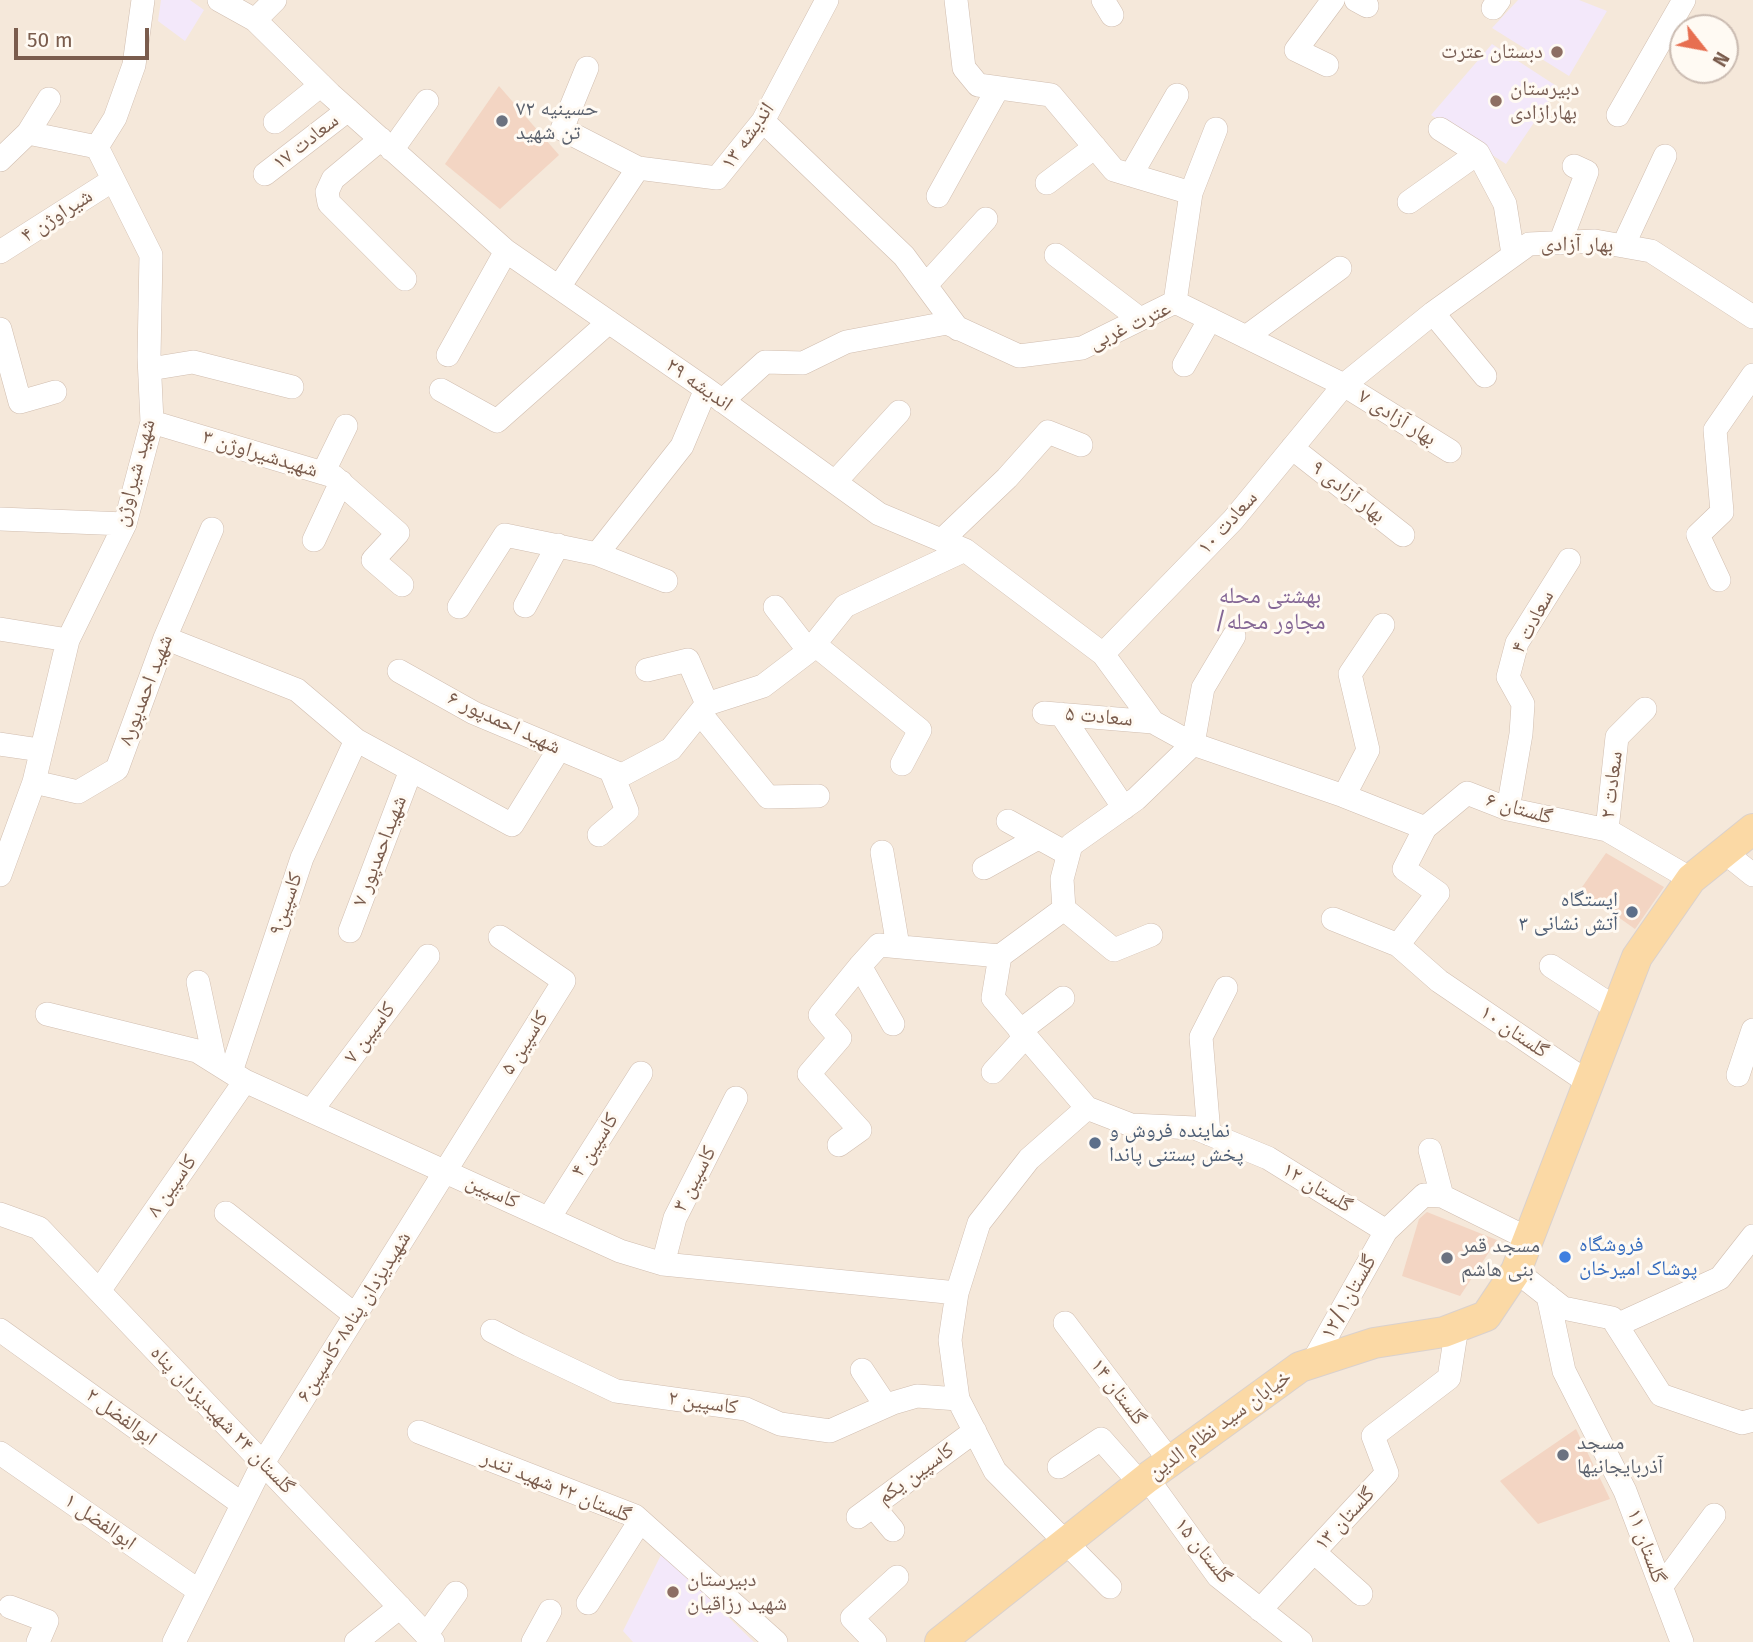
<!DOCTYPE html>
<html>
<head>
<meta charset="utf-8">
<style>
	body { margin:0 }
	#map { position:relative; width:1753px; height:1642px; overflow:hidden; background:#fdf6ec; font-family:"Fira Sans",sans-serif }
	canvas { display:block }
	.north { position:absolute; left:1669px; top:14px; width:70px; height:70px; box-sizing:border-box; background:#fffaf3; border:2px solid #cabbb1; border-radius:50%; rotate:121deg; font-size:19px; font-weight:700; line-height:28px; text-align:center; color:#7a5c4d }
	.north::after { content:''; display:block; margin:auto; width:24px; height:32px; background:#e76f51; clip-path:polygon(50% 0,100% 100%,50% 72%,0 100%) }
	.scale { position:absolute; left:14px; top:28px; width:135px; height:32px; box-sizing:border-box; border:4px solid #7a5c4d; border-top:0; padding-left:9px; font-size:21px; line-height:24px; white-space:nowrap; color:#7a5c4d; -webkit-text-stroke:5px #fffaf3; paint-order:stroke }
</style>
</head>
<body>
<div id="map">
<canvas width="1753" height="1642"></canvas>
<div class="north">N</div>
<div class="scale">50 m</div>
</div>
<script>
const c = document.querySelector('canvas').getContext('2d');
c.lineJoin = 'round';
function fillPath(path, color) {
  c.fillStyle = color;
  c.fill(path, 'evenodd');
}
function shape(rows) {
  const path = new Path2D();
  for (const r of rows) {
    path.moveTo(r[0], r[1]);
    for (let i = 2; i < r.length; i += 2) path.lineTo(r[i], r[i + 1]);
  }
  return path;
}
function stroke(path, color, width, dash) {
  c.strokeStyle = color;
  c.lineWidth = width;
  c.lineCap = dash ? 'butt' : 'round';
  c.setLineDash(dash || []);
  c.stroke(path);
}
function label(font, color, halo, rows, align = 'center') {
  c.font = font + ' "Fira Sans","Noto Naskh Arabic",sans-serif';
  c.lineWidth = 6;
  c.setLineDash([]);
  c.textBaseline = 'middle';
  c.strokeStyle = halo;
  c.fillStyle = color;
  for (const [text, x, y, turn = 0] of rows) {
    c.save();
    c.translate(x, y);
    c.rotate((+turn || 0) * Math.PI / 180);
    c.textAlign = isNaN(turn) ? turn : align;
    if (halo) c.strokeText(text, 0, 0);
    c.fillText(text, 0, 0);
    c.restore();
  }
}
const residential = shape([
	[0,0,1753,0,1753,1642,0,1642],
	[1683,28,1725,28,1725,70,1683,70]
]);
const education = shape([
	[161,0,190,0,204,10,185,41,158,21],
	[1518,0,1579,0,1607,11,1569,76,1492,28],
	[1492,44,1558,87,1506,164,1431,115],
	[662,1553,754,1642,633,1642,623,1631]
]);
const building = shape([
	[499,86,559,155,500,209,445,164],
	[1606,853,1664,887,1635,929,1580,890],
	[1427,1212,1497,1240,1460,1296,1402,1276,1419,1219],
	[1576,1429,1610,1499,1538,1524,1500,1481]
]);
const minor = shape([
	[219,0,255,20,330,94,506,251,706,389,879,514,965,550,1103,654,1153,722,1193,744,1344,796,1425,828,1467,793,1508,809,1607,830,1691,879],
	[956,0,964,68,978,85,1051,95,1114,170,1191,193,1175,302],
	[1103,0,1112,15],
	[1356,0,1367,6],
	[1493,8,1499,0],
	[255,20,275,0],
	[1327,65,1296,50,1333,0],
	[587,68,562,129,638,168,717,178,763,121,827,0],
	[49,99,28,133,97,147],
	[1618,115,1684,0],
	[763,121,904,256,958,329],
	[275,122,321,85],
	[1440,129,1478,153,1505,204,1513,254],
	[381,139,333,179,327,192,329,203,405,279],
	[97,147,115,118,134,65,143,0],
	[392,150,427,101],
	[0,160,28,133],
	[265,174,348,110],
	[1131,175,1177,95],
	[1047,183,1095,147],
	[1191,193,1216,129],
	[938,196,998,88],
	[1409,202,1478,153],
	[1560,243,1587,172,1574,166],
	[1623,246,1665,156],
	[0,252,113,180],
	[1056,255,1140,319],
	[926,285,986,219],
	[559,287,638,168],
	[1433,313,1485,376],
	[0,329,20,402,55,392],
	[1246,337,1340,268],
	[448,355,506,251],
	[1184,365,1210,319],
	[150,369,193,362,292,387],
	[441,390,497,421,609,322],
	[722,401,765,362,803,363,846,342,947,323,1019,356,1082,348,1175,302,1344,385,1450,451],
	[152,422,333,476,398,533,373,560,402,585],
	[1292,448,1403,535],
	[323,473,346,426],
	[835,482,899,412],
	[0,519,125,524],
	[314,540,341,482],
	[942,540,1007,478,1048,432,1081,445],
	[597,554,666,581],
	[1719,580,1698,535,1722,512,1715,430,1753,375],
	[525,606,558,545],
	[459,607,505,535,597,554,682,446,706,389],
	[775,607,809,651],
	[0,629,68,640],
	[165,638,297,690,356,740,512,825,559,749],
	[814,644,920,730,902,764],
	[1103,654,1233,520,1344,385,1433,313,1529,244,1595,241,1651,251,1753,317],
	[647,670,688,660,707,704],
	[399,671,474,713,622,775,671,749,707,704,763,686,809,651,845,606,965,550],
	[700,713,768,797,818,796],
	[1044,713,1153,722],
	[1061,714,1124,808],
	[0,744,40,750],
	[1193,744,1136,799,1071,845,1062,879,1064,909,1000,956,993,998,1087,1108,1131,1125,1195,1128,1268,1158,1386,1231,1424,1195,1442,1196,1529,1239],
	[1193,744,1203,688,1234,636],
	[34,782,78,792,117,769,165,638,212,529],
	[1344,796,1368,750,1350,674,1383,625],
	[1508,809,1521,734,1523,704,1508,677,1517,643,1569,560],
	[1008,821,1068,854],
	[1425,828,1404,869,1438,893,1398,945,1439,981,1589,1083],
	[1607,830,1617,737,1645,709],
	[599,835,627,811,611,771],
	[1723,851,1753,875],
	[882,852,898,946],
	[984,868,1038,838],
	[0,875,34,782,68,640,125,524,152,422,149,357,151,255,97,147],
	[1064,909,1114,950,1151,935],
	[1333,919,1398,945],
	[350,931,411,770],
	[860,966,893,1024],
	[1551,966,1617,1009],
	[198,982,215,1062],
	[47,1014,197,1051,245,1081,620,1251,663,1264,957,1293],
	[1020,1031,1063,998],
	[231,1072,302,858,356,740],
	[993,1072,1025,1037],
	[1738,1075,1753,1030],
	[1087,1108,1029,1159,979,1223,957,1293,950,1340,958,1399,995,1471,1110,1587],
	[311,1111,428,956],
	[1209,1134,1201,1037,1226,988],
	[839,1145,860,1130,809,1074,840,1038,820,1015,860,966,879,945,1000,956],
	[1430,1150,1442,1196],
	[226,1213,355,1315],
	[0,1214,39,1228,433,1642],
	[549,1218,641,1073],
	[663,1264,675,1218,736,1098],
	[1516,1271,1563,1308,1612,1318,1661,1395,1742,1423,1753,1420],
	[99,1291,245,1081],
	[1548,1296,1564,1371,1625,1491,1682,1642],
	[1065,1323,1170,1461],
	[1617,1325,1720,1278,1753,1236],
	[0,1330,242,1504],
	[492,1331,519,1345,616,1391,746,1409,780,1424,830,1431,893,1403,917,1396,958,1399],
	[1312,1363,1386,1231],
	[862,1370,886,1406],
	[419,1432,635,1516,776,1642],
	[0,1453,199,1591],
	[1059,1467,1101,1439,1140,1483],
	[1147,1478,1218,1576,1301,1642],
	[873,1506,893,1530],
	[858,1517,975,1431],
	[1314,1552,1361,1594],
	[1661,1587,1714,1515],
	[588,1603,640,1521],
	[10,1607,47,1621,38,1642],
	[1260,1610,1387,1473,1373,1436,1449,1378,1457,1327],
	[426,1635,456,1593],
	[174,1642,263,1463,564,981,500,937],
	[356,1642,400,1607],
	[533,1642,550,1611],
	[875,1642,852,1618,897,1577]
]);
const major = shape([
	[940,1642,1147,1478,1300,1367,1374,1343,1444,1332,1486,1316,1516,1271,1637,957,1691,879,1753,829]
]);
const markers = [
	[1557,52,7,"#8d6e63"],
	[1496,101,7,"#8d6e63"],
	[502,121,7,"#6b7280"],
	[1632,912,7,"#5c6f8a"],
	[1095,1143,7,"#5c6f8a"],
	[1565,1257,7,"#3f7fe0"],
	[1447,1258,7,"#6b7280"],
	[1563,1455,7,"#6b7280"],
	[673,1592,7,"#8d6e63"]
];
const educationNames = [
	["دبستان عترت",1543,52,"right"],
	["دبیرستان",1510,89],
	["بهارازادی",1510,113],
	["دبیرستان",687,1580],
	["شهید رزاقیان",687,1604]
];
const worshipNames = [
	["حسینیه ۷۲",516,109],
	["تن شهید",516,133],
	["مسجد قمر",1461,1246],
	["بنی هاشم",1461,1270],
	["مسجد",1577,1443],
	["آذربایجانیها",1577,1467]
];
const streetNames = [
	["اندیشه ۱۳",748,136,-55],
	["سعادت ۱۷",306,142,-38],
	["شیراوژن ۴",57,216,-33],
	["بهار آزادی",1577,245,1],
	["عترت غربی",1130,326,-25],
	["اندیشه ۲۹",699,385,35],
	["بهار آزادی ۷",1397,418,32],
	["شهیدشیراوژن ۳",260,454,17],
	["شهید شیراوژن",135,473,-75],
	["بهار آزادی ۹",1348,492,38],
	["سعادت ۱۰",1228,523,-48],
	["سعادت ۴",1533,622,-62],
	["شهید احمدپور۸",146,690,-69],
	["سعادت ۵",1099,717,5],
	["شهید احمدپور ۶",504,723,25],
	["سعادت ۲",1612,785,-83],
	["گلستان ۶",1519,809,16],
	["شهیداحمدپور ۷",380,851,-69],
	["کاسپین۹",286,904,-71],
	["گلستان ۱۰",1514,1032,34],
	["کاسپین ۷",370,1033,-53],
	["کاسپین ۵",525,1043,-58],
	["کاسپین ۴",595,1145,-58],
	["کاسپین ۳",695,1179,-63],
	["کاسپین ۸",172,1186,-55],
	["گلستان ۱۲",1317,1188,31],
	["کاسپین",492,1192,24],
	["گلستان۱۲/۱",1349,1297,-61],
	["شهیدیزدان پناه۸-کاسپین۶",354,1317,-58],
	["گلستان ۱۴",1118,1392,53],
	["کاسپین ۲",703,1403,8],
	["ابوالفضل ۲",121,1417,36],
	["گلستان ۲۴ شهیدیزدان پناه",222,1420,46],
	["خیابان سید نظام الدین",1220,1425,-36],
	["کاسپین یکم",916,1474,-36],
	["گلستان ۲۲ شهید تندر",556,1487,22],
	["گلستان ۱۳",1345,1519,-47],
	["ابوالفضل ۱",100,1522,35],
	["گلستان ۱۱",1646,1546,70],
	["گلستان ۱۵",1203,1551,51]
];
const serviceNames = [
	["ایستگاه",1618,900],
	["آتش نشانی ۳",1618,924],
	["نماینده فروش و",1109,1131,"left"],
	["پخش بستنی پاندا",1109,1155,"left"]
];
const shopNames = [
	["فروشگاه",1579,1245],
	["پوشاک امیرخان",1579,1269]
];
const neighbourhoodNames = [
	["بهشتی محله",1270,597],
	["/مجاور محله",1270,623]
];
fillPath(residential, '#f5e8da');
fillPath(education, '#f3e8fa');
fillPath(building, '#f3d5c3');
stroke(minor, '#d1beb0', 24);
stroke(major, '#dad1cd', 32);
stroke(minor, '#fff', 23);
stroke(major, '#fbd9a5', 30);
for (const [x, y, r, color] of markers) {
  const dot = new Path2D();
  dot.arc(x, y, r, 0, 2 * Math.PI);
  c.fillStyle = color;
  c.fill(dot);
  stroke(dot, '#fffaf3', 2.5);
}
label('21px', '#785e54', '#fffaf3', educationNames, 'left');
label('21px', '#5b616d', '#fffaf3', worshipNames, 'left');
label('21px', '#7a5c4d', '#fffaf3', streetNames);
label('21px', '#4e5e75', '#fffaf3', serviceNames, 'right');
label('21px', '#366cbe', '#fffaf3', shopNames, 'left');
label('23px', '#846695', '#fffaf3', neighbourhoodNames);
</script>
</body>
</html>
